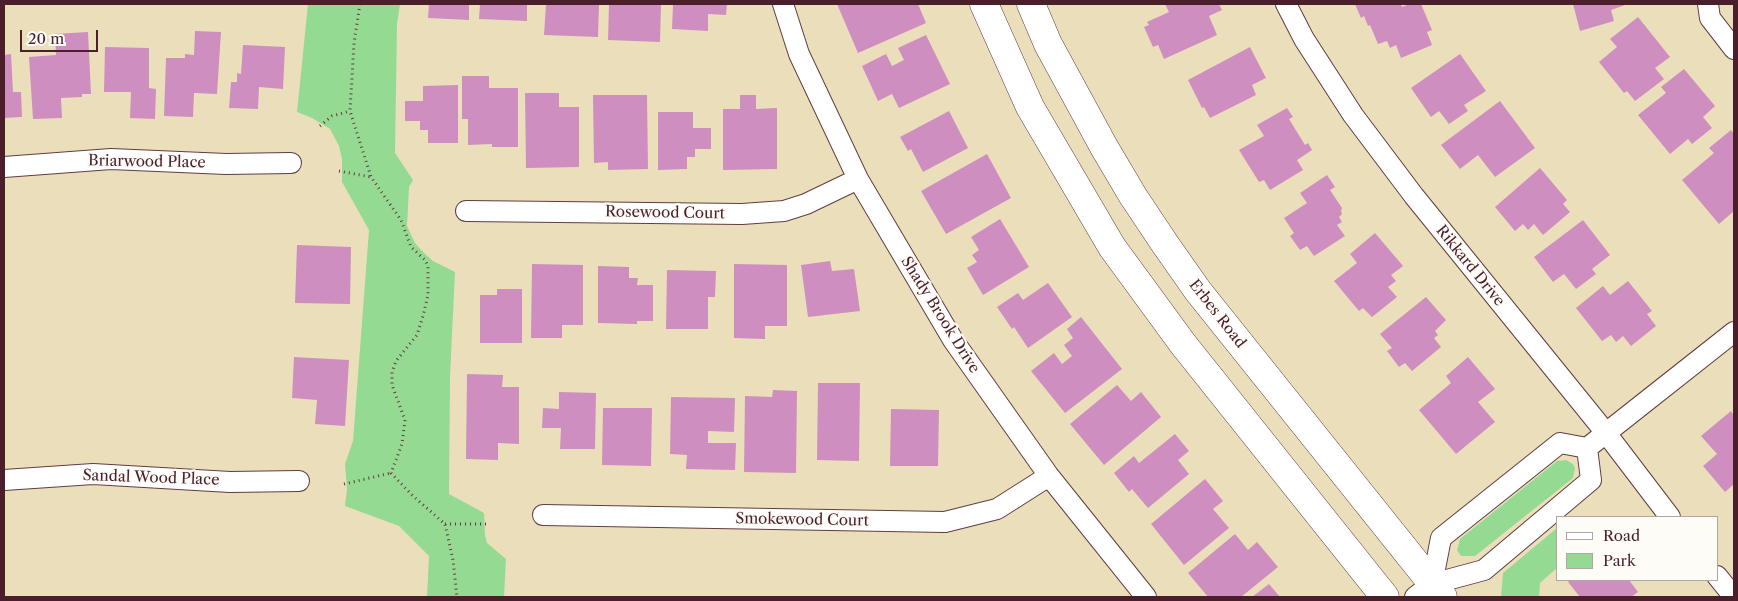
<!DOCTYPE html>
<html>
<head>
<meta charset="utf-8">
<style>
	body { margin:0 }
	#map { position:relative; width:1738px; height:601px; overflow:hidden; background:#ebdfbb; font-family:"Libre Caslon Text",serif }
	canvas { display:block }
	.frame { position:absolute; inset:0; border:5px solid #4a1f2b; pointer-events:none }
	.legend { position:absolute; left:1556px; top:516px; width:162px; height:65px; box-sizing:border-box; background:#fdfcf7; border:1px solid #b5a4a5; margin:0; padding:6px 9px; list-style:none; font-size:15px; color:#4a1f2b }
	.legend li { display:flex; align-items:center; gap:10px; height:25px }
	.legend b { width:25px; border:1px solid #b5a4a5 }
	.scale { position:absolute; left:20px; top:30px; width:78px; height:22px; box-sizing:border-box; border:2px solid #4a1f2b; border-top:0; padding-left:6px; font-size:15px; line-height:18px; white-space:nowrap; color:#4a1f2b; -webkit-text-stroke:4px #fdfcf7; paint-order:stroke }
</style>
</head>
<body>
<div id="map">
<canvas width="1738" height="601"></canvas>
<div class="frame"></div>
<ul class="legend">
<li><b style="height:6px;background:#fff"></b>Road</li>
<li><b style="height:14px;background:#95da93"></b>Park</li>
</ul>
<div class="scale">20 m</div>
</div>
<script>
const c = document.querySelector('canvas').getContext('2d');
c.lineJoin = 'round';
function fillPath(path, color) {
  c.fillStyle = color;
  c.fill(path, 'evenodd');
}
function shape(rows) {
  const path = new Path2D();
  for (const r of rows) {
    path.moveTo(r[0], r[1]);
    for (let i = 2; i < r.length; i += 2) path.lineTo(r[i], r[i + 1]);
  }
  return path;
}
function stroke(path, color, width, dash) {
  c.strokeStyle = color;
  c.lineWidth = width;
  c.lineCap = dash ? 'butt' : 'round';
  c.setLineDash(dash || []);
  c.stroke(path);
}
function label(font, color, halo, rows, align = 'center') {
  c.font = font + ' "Libre Caslon Text",serif';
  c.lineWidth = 4.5;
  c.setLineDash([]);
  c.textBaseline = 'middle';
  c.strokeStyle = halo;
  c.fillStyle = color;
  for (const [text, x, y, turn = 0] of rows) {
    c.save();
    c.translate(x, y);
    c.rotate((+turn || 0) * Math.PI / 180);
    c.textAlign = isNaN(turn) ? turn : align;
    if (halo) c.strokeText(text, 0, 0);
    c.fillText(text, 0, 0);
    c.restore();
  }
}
const green = shape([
	[304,4,400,4,397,24,395,153,413,180,409,187,407,226,415,243,424,253,433,261,455,272,450,377,449,494,484,513,485,535,487,543,506,559,504,597,427,597,429,556,399,526,345,506,347,490,345,464,353,441,369,230,342,182,342,159,339,146,330,129,312,118,297,112,308,4],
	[1566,460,1573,464,1575,468,1573,478,1475,556,1461,556,1457,550,1460,539,1557,461],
	[1557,528,1557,568,1540,583,1539,597,1501,597,1503,573]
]);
const building = shape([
	[429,4,469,4,469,20,428,18],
	[480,4,527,4,527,21,479,19],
	[546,4,599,5,598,37,544,35],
	[609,4,661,4,660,42,608,40],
	[673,4,727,4,726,15,708,14,708,31,672,29],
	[837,4,918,4,926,23,858,53],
	[1165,4,1219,4,1222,10,1209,16,1217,35,1164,59,1158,45,1153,47,1144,27,1149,25,1147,22,1169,12],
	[1355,4,1401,4,1402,7,1410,4,1421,4,1432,30,1427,32,1432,45,1401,58,1396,45,1390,48,1387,41,1378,44,1370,25,1368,26,1364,16,1361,18],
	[1573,4,1628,4,1611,10,1614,21,1580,31],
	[1638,17,1670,57,1655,68,1664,79,1635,101,1627,91,1624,93,1599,62,1617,47,1610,39],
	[195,31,221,32,217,94,194,93,193,117,164,116,166,58,185,58,185,54,194,55],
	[88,32,91,94,82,94,82,97,61,98,62,118,33,119,29,57,56,55,55,34],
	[926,35,950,84,899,108,892,94,878,101,862,66,886,54,892,66,904,60,898,48],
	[243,45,285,47,283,89,259,87,258,109,229,108,231,82,237,82,237,73,241,74],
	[105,47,149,48,149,88,156,89,155,119,130,118,131,92,104,92],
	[1250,47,1266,78,1252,85,1256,95,1210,118,1204,107,1202,108,1188,80],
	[11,54,13,92,21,92,22,117,4,118,4,55],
	[1460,54,1486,91,1464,105,1468,111,1449,124,1439,111,1431,117,1411,88],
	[1684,69,1715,106,1703,117,1712,128,1692,144,1688,139,1670,154,1638,115,1666,93,1661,87],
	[462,76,489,76,489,88,518,88,518,147,492,147,492,144,468,145,468,119,462,119],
	[458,85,458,143,428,143,428,130,420,130,420,121,405,121,405,101,423,101,423,86],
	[525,93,559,93,559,107,579,107,579,167,526,168],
	[593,95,647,95,648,169,608,170,608,162,594,163],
	[740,95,756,95,756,109,777,108,777,169,723,170,723,109,740,109],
	[1500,101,1535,148,1495,177,1478,155,1460,169,1441,145],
	[1287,108,1293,117,1289,119,1305,145,1308,143,1312,150,1297,160,1303,170,1270,190,1264,180,1259,182,1239,150,1264,136,1257,125],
	[949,111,968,148,923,172,911,149,908,151,900,137],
	[658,112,693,112,693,128,711,128,711,149,695,149,695,157,687,157,687,169,658,170],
	[1731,130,1734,134,1734,211,1719,224,1682,180,1714,153,1709,148],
	[987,154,1011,198,946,234,921,191],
	[1540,168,1567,200,1563,204,1570,212,1543,235,1534,224,1528,230,1523,224,1515,231,1495,207],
	[1327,175,1335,187,1330,190,1342,208,1341,211,1342,214,1339,217,1342,222,1337,225,1345,236,1314,256,1307,246,1300,250,1290,236,1294,233,1284,218,1307,203,1300,193],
	[1000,219,1029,267,983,295,967,268,977,262,972,255,979,250,971,237],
	[1583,220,1610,255,1592,269,1596,274,1576,289,1564,274,1553,282,1534,257],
	[1375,233,1403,266,1391,275,1396,281,1388,287,1397,297,1372,317,1363,308,1359,311,1334,281,1357,263,1350,254],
	[297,245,351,247,350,304,295,303],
	[830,261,832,271,854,269,860,311,808,317,801,265],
	[532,264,583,265,583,325,562,325,562,338,531,338],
	[734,264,787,265,787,326,765,326,765,339,734,338],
	[598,266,629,267,629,278,638,278,637,285,653,285,653,321,637,321,637,324,598,323],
	[667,270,716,271,715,297,708,297,708,329,666,329],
	[1628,281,1652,311,1647,314,1656,326,1631,346,1623,336,1616,342,1611,335,1602,341,1576,308,1603,286,1610,295],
	[1048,283,1072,317,1028,348,1014,327,1012,329,997,307,1018,293,1023,300],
	[497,289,522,289,522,343,480,343,480,295,497,295],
	[1426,297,1446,320,1435,331,1438,335,1434,338,1441,347,1412,371,1405,363,1399,367,1387,351,1392,348,1380,334],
	[1081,317,1122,369,1065,413,1031,371,1054,353,1062,364,1072,356,1064,345,1073,338,1067,329],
	[294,357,349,360,345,426,315,424,317,400,292,398],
	[1468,357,1495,389,1478,402,1495,422,1456,454,1419,410,1451,383,1446,376],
	[467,374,503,375,502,387,519,387,519,444,498,443,498,460,466,459],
	[818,383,860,383,859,461,817,460],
	[1117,385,1131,401,1141,392,1161,417,1104,465,1070,424],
	[773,390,797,391,796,473,744,472,745,396,772,397],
	[559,392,596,393,595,449,560,449,561,428,542,428,543,408,559,409],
	[671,397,735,398,734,432,708,431,708,443,736,443,735,470,686,469,687,455,670,454],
	[603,408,652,408,651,466,602,465],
	[891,409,939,410,938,466,890,466],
	[1731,411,1734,416,1734,484,1725,492,1703,466,1717,454,1701,436],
	[1175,434,1189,451,1178,460,1189,474,1148,508,1132,489,1129,492,1114,473,1134,456,1139,463],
	[1205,479,1223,501,1213,509,1229,528,1184,565,1151,524],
	[1235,534,1248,550,1257,542,1278,567,1241,597,1208,597,1188,573],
	[1570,580,1629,580,1638,592,1631,597,1580,597,1568,582],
	[1269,584,1280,597,1252,597]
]);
const path = shape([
	[360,4,354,43,350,111,371,177,401,220,411,247,425,260,428,266,428,295,423,316,417,335,396,361,392,372,392,385,405,420,402,444,391,473,413,496,445,524,453,560,457,597],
	[320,126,332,116,350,111],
	[339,171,371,177],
	[344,484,391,473],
	[445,524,489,524]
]);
const minor = shape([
	[783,4,799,54,858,179,953,340,1049,476,1146,597],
	[1286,4,1304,39,1353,115,1414,196,1606,433,1670,517],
	[1708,4,1710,18,1734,49],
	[4,167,111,159,226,164,291,163],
	[466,211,742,214,784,211,806,204,858,179],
	[4,480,93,474,230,482,299,481],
	[543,515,945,522,997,509,1049,476],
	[1717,576,1734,597],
	[1432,584,1441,538,1560,443,1587,448,1734,332],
	[1415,597,1432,584,1484,570,1591,480,1587,448]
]);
const secondary = shape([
	[984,4,1030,107,1112,247,1183,344,1385,597],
	[1031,4,1048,44,1104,147,1133,196,1165,244,1198,291,1443,597]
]);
const streetNames = [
	["Briarwood Place",147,162,1],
	["Rosewood Court",665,213,1],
	["Rikkard Drive",1470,266,51],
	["Erbes Road",1217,314,52],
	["Shady Brook Drive",940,315,58],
	["Sandal Wood Place",151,478,2],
	["Smokewood Court",802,520,1]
];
fillPath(green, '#95da93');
fillPath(building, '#cf8ec0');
stroke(minor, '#623c41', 22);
stroke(secondary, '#623c41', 29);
stroke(path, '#623c41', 3, [1, 4]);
stroke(minor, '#fff', 20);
stroke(secondary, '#fff', 28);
label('15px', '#4a1f2b', '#fdfcf7', streetNames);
</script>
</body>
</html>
